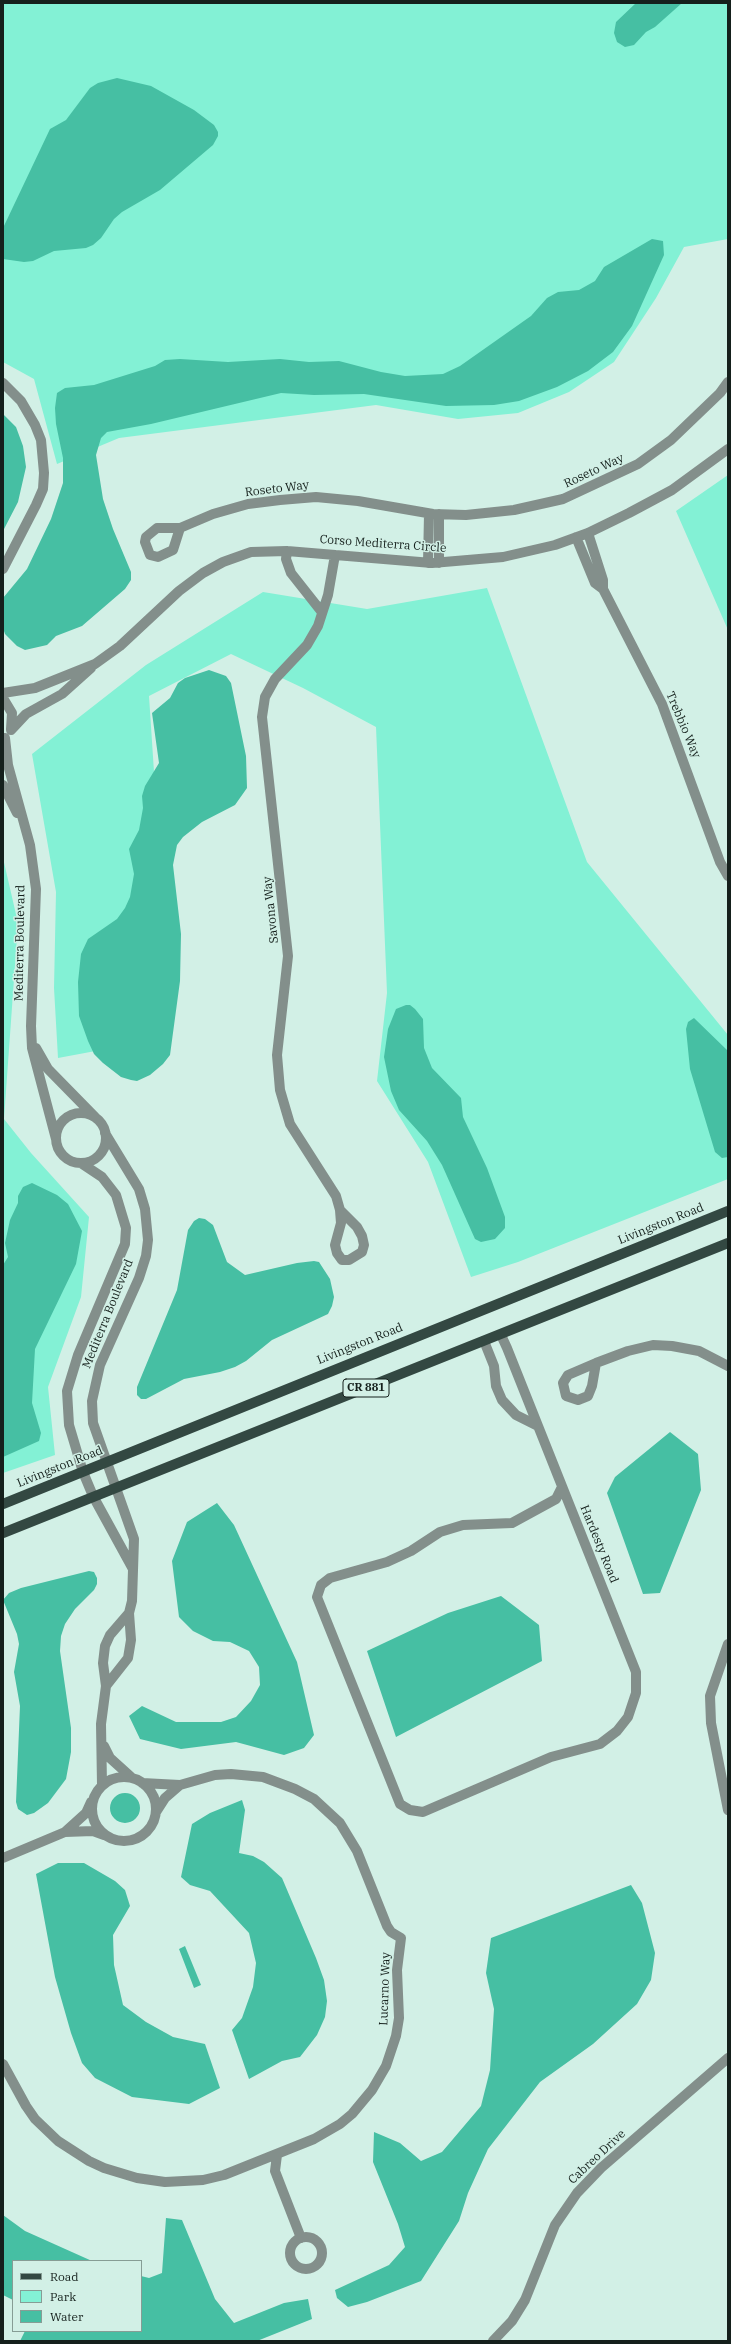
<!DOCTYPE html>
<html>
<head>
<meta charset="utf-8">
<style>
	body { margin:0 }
	#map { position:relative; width:731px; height:2344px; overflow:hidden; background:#d2f0e6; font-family:"IBM Plex Serif",serif }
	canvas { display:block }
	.frame { position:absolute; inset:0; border:4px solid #15201c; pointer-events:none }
	.legend { position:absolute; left:12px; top:2260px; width:130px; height:72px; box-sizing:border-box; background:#d2f0e6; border:1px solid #869d95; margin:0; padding:5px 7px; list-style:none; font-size:12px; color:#15201c }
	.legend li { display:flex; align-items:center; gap:8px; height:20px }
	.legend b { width:20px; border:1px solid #869d95 }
</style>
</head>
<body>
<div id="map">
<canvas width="731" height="2344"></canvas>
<div class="frame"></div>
<ul class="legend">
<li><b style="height:5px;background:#334842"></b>Road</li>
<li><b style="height:11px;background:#83f1d5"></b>Park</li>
<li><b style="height:11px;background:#46bfa3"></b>Water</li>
</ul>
</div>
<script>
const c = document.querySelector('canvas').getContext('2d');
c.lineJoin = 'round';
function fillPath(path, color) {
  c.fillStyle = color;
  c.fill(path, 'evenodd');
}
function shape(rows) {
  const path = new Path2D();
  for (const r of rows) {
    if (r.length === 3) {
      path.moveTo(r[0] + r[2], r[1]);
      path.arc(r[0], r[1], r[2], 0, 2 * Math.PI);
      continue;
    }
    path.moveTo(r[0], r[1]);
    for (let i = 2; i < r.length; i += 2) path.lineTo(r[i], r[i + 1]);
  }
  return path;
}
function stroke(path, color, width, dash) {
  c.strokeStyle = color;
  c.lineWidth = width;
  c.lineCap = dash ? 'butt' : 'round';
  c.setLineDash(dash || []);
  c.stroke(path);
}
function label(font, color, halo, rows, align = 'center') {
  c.font = font + ' "IBM Plex Serif",serif';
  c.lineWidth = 3;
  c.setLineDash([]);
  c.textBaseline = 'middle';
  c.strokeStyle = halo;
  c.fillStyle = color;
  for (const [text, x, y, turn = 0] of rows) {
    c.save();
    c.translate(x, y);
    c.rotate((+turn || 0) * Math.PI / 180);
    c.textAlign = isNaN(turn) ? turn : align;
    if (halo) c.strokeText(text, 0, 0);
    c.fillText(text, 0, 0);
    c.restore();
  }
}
const green = shape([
	[3,3,728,3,728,239,684,247,656,298,614,362,569,392,518,413,458,419,376,405,119,438,57,464,34,379,3,362],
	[728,475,728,630,676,511],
	[487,588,587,862,728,1035,728,1179,518,1262,471,1277,428,1162,377,1081,387,993,376,727,303,688,231,654,149,696,154,772,117,1047,58,1058,54,988,56,892,32,754,146,665,263,592,367,609],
	[3,858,18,923,4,1119,31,1153,89,1217,81,1297,48,1387,55,1455,3,1473]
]);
const water = shape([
	[636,3,682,3,655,27,646,32,634,45,625,47,617,42,614,33,616,22],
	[117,78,151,86,194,110,214,125,218,132,218,136,213,145,160,190,122,212,114,219,101,238,93,245,86,248,54,251,33,261,24,262,3,259,3,228,50,129,66,120,90,88,98,83],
	[652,239,663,241,664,255,632,326,613,352,588,371,557,387,519,401,494,405,446,406,364,394,314,395,281,393,151,424,107,432,101,438,96,455,103,499,113,529,131,572,131,580,125,589,82,626,56,636,47,645,25,650,17,646,5,634,3,628,3,598,27,569,51,519,63,483,63,458,56,424,55,408,57,393,65,388,94,385,155,366,165,360,180,359,228,362,280,359,309,362,339,361,381,372,405,376,443,374,460,366,531,316,547,298,558,292,579,290,595,281,604,267],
	[3,414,16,427,23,446,26,467,18,502,3,531],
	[209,670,226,676,231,683,246,756,247,788,235,805,202,822,183,837,177,845,173,865,181,934,180,981,170,1055,163,1064,150,1075,137,1081,131,1080,121,1077,103,1063,94,1054,88,1041,79,1016,78,982,81,954,88,939,117,919,125,908,130,897,134,874,129,849,139,830,143,808,142,796,145,786,159,763,152,713,170,698,178,683,185,678],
	[406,1005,410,1005,415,1009,423,1019,424,1048,432,1068,461,1098,463,1117,487,1168,505,1217,505,1228,495,1239,481,1242,475,1239,442,1165,427,1141,399,1110,391,1091,384,1057,388,1029,396,1009],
	[694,1018,728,1051,728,1157,722,1158,715,1152,690,1069,686,1029,688,1022],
	[32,1183,57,1195,68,1204,82,1231,76,1264,35,1349,32,1403,41,1433,39,1441,3,1457,3,1265,8,1257,5,1243,10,1220,18,1203,18,1196,23,1187],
	[199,1218,205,1219,213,1225,227,1262,245,1275,297,1263,314,1261,319,1262,330,1279,334,1297,332,1306,328,1314,272,1340,246,1361,235,1367,220,1372,184,1379,146,1399,141,1399,137,1395,137,1387,177,1290,188,1230,194,1221],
	[670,1432,698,1454,701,1490,660,1593,643,1594,607,1493,615,1477],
	[217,1503,234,1525,297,1662,314,1735,304,1748,284,1755,236,1742,181,1749,140,1739,129,1716,142,1706,176,1722,221,1722,236,1717,251,1701,260,1685,259,1667,249,1651,230,1642,213,1641,193,1631,179,1617,172,1561,187,1522],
	[89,1571,94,1572,97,1578,97,1584,94,1590,75,1609,65,1624,61,1636,60,1651,71,1728,71,1752,66,1779,48,1803,34,1813,27,1815,18,1809,16,1802,20,1706,14,1672,19,1644,17,1634,3,1600,9,1593,21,1588],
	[501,1596,539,1625,542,1661,396,1737,367,1651,448,1613],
	[125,1808,15],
	[242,1800,245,1810,239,1853,253,1856,264,1862,282,1878,316,1958,324,1980,327,2001,325,2017,317,2035,300,2057,282,2061,249,2079,232,2030,242,2018,253,1987,256,1963,249,1933,210,1891,190,1885,181,1877,192,1824,210,1813],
	[58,1863,84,1863,115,1881,125,1890,130,1906,113,1935,114,1965,123,2005,146,2022,173,2037,205,2044,220,2088,189,2104,132,2097,95,2078,82,2063,71,2033,55,1977,36,1874],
	[631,1885,642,1903,655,1953,651,1980,637,2004,593,2044,540,2082,488,2149,468,2193,459,2221,421,2281,367,2302,348,2307,337,2298,335,2290,389,2265,405,2247,398,2224,373,2162,374,2132,400,2143,421,2161,442,2152,481,2106,490,2070,494,2009,486,1973,491,1938],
	[185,1946,201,1985,194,1988,179,1949],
	[3,2215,25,2231,92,2261,13,2261,13,2300,3,2295],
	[166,2218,182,2220,215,2299,234,2323,284,2303,308,2299,312,2319,257,2341,20,2341,25,2331,141,2331,141,2276,149,2278,162,2273]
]);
const minor = shape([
	[3,383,21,401,35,425,41,440,44,473,43,489,36,505,3,569],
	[180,528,173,550,158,557,150,555,145,542,146,537,157,528,180,528,213,514,248,504,280,500,316,497,358,501,433,514,466,515,514,510,563,499,638,464,671,440,720,393,728,382],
	[588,533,603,580,603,589,662,704,720,862,728,876],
	[576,537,595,583,603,589],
	[287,551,286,559,291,573,321,611],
	[335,555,328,595,318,626,307,645,275,679,265,697,262,717,288,956,277,1055,280,1090,290,1124,336,1196,340,1210,341,1223,335,1245,337,1253,342,1260,349,1260,362,1252,364,1245,362,1236,357,1227,340,1210],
	[428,563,429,514],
	[439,563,439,514],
	[3,693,35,688,95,664,120,646,179,591,203,573,223,562,251,552,287,551,432,563,503,557,555,545,588,533,629,513,672,490,728,449],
	[3,698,12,713,11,729],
	[11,730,26,714,62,694,91,668],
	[5,738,8,765,30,845,36,889,31,1026,32,1048,56,1139],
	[3,785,17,813],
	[36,1048,48,1069,95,1117],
	[81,1138,25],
	[81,1163,102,1177,116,1195,126,1228,125,1244,78,1355,67,1391,69,1425,83,1472,93,1496,133,1569],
	[501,1335,507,1348,636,1672,636,1693,628,1717,617,1731,600,1744,551,1757,423,1812,410,1810,400,1804,317,1597,321,1585,330,1578,387,1562,411,1551,440,1532,463,1525,512,1523,556,1499,562,1487],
	[484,1341,494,1366,496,1386,502,1400,516,1415,538,1426],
	[596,1363,592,1386,588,1396,578,1400,566,1396,563,1383,568,1375,596,1363,628,1351,653,1345,672,1346,699,1351,728,1366],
	[728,1644,710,1696,711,1723,728,1810],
	[106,1686,128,1658,131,1640,129,1613],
	[104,1746,110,1758,131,1777],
	[124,1809,32],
	[102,1785,101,1724,106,1686,103,1663,105,1646,110,1635,129,1613,132,1601,134,1539,93,1423,92,1401,100,1365,139,1278,146,1256,148,1240,145,1209,139,1189,105,1133],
	[156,1812,165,1798,180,1785],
	[65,1832,93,1831,104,1835],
	[3,1858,65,1832,86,1813,91,1802],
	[3,2064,26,2106,35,2119,58,2141,89,2161,104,2168,137,2178,165,2182,203,2180,224,2175,314,2139,340,2124,352,2114,372,2090,386,2066,396,2036,399,2018,397,1970,401,1938,391,1932,387,1926,357,1851,340,1823,314,1799,295,1789,263,1777,231,1774,215,1775,180,1785,142,1783],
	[277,2155,275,2171,301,2238],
	[306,2253,16],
	[493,2341,512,2321,525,2300,555,2225,577,2193,601,2168,728,2058]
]);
const major = shape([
	[3,1504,728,1211],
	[3,1533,728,1243]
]);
const shields = [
	[366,1388,46]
];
const shieldNames = [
	["CR 881",366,1388]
];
const streetNames = [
	["Roseto Way",594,471,-25],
	["Roseto Way",277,489,-7],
	["Corso Mediterra Circle",383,544,4],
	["Trebbio Way",683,725,67],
	["Savona Way",271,910,-96],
	["Mediterra Boulevard",20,943,-89],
	["Livingston Road",661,1224,-22],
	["Mediterra Boulevard",108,1314,-68],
	["Livingston Road",360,1344,-22],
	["Livingston Road",60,1467,-22],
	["Hardesty Road",599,1544,68],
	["Lucarno Way",385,1989,-88],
	["Cabreo Drive",597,2157,-43]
];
fillPath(green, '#83f1d5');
fillPath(water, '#46bfa3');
stroke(minor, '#838f8b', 10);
stroke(major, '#334842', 10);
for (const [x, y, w] of shields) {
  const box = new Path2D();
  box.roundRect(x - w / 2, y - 9, w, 18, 3);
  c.fillStyle = '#d2f0e6';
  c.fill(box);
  stroke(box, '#15201c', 1);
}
label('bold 11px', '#15201c', null, shieldNames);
label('12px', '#15201c', '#d2f0e6', streetNames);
</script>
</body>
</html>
